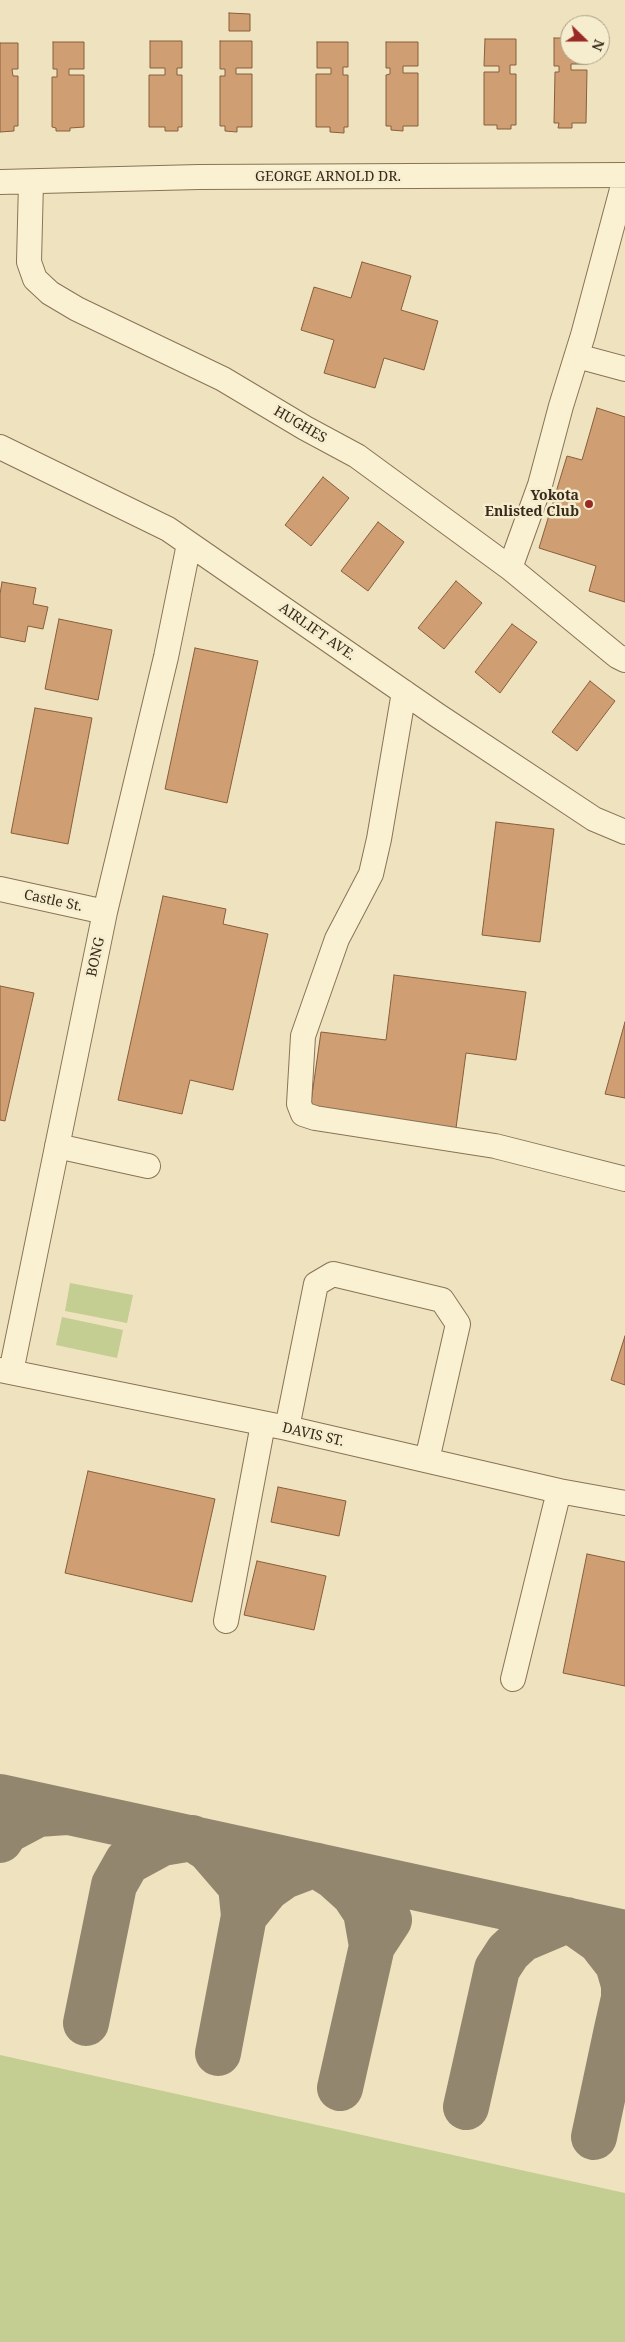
<!DOCTYPE html>
<html>
<head>
<meta charset="utf-8">
<style>
	body { margin:0 }
	#map { position:relative; width:625px; height:2342px; overflow:hidden; background:#efe3bf; font-family:"Noto Serif",serif }
	canvas { display:block }
	.north { position:absolute; left:560px; top:15px; width:50px; height:50px; box-sizing:border-box; background:#f6edce; border:1px solid #aa9f87; border-radius:50%; rotate:112deg; font-size:14px; font-weight:700; line-height:20px; text-align:center; color:#372a1c }
	.north::after { content:''; display:block; margin:auto; width:18px; height:22px; background:#992924; clip-path:polygon(50% 0,100% 100%,50% 72%,0 100%) }
</style>
</head>
<body>
<div id="map">
<canvas width="625" height="2342"></canvas>
<div class="north">N</div>
</div>
<script>
const c = document.querySelector('canvas').getContext('2d');
c.lineJoin = 'round';
function fillPath(path, color) {
  c.fillStyle = color;
  c.fill(path, 'evenodd');
}
function shape(rows) {
  const path = new Path2D();
  for (const r of rows) {
    path.moveTo(r[0], r[1]);
    for (let i = 2; i < r.length; i += 2) path.lineTo(r[i], r[i + 1]);
  }
  return path;
}
function stroke(path, color, width, dash) {
  c.strokeStyle = color;
  c.lineWidth = width;
  c.lineCap = dash ? 'butt' : 'round';
  c.setLineDash(dash || []);
  c.stroke(path);
}
function label(font, color, halo, rows, align = 'center') {
  c.font = font + ' "Noto Serif",serif';
  c.lineWidth = 5;
  c.setLineDash([]);
  c.textBaseline = 'middle';
  c.strokeStyle = halo;
  c.fillStyle = color;
  for (const [text, x, y, turn = 0] of rows) {
    c.save();
    c.translate(x, y);
    c.rotate((+turn || 0) * Math.PI / 180);
    c.textAlign = isNaN(turn) ? turn : align;
    if (halo) c.strokeText(text, 0, 0);
    c.fillText(text, 0, 0);
    c.restore();
  }
}
const green = shape([
	[70,1283,133,1295,127,1323,65,1311],
	[62,1317,123,1330,117,1358,56,1345],
	[0,2055,625,2193,625,2342,0,2342]
]);
const taxiway = shape([
	[0,1797,625,1933],
	[0,1840,6,1831,38,1814,66,1812],
	[573,1922,600,1941,618,1964,624,1985,624,1998,617,2029],
	[86,2023,114,1885,127,1862,162,1843,192,1838,209,1849,241,1886,244,1916],
	[218,2053,244,1916,267,1888,284,1876,313,1865,318,1866,334,1876,354,1894,366,1912,372,1946],
	[340,2088,372,1946,389,1920],
	[466,2107,497,1969,508,1952,522,1939,567,1920,576,1924],
	[594,2137,617,2029,625,2014]
]);
const building = shape([
	[229,13,250,14,250,31,229,31,229,13],
	[554,38,570,38,570,55,587,55,587,64,571,64,571,70,587,70,586,123,572,123,572,128,558,128,559,123,554,123,555,72,559,72,559,66,554,66,554,38],
	[485,39,516,39,516,65,510,65,510,74,516,74,516,125,511,125,511,129,497,129,497,125,484,125,484,72,499,72,499,66,484,66,485,39],
	[150,41,182,41,182,68,177,68,177,75,182,75,182,127,178,127,178,131,165,131,165,127,149,127,149,75,165,75,165,68,150,68,150,41],
	[220,41,252,41,252,68,236,68,236,74,252,74,252,127,237,127,237,132,225,131,225,126,220,126,220,76,225,76,225,69,220,69,220,41],
	[53,42,84,42,84,69,69,69,69,75,84,75,84,127,70,128,70,131,56,131,56,128,52,127,52,77,57,77,57,69,53,69,53,42],
	[317,42,348,42,348,67,343,67,343,75,348,75,348,127,344,127,344,133,330,132,330,127,316,127,316,74,331,74,331,68,317,68,317,42],
	[386,42,418,42,418,66,403,66,403,73,418,73,418,126,403,126,403,131,391,130,391,126,386,126,386,75,390,74,390,68,386,68,386,42],
	[0,43,18,43,18,69,12,69,13,76,18,76,18,126,14,126,14,131,0,132,0,43],
	[362,262,411,276,401,310,438,321,424,370,384,358,375,388,324,373,334,340,301,330,314,287,351,298,362,262],
	[597,408,625,417,625,602,589,591,596,566,539,548,567,456,582,460,597,408],
	[323,477,349,498,311,546,285,525,323,477],
	[378,522,404,542,368,591,341,571,378,522],
	[456,581,482,603,444,649,418,628,456,581],
	[2,582,36,588,33,604,48,607,43,629,28,626,25,642,0,637,0,594,2,582],
	[59,619,112,630,98,700,45,689,59,619],
	[512,624,537,642,500,693,475,672,512,624],
	[195,648,258,661,227,803,165,789,195,648],
	[590,681,615,701,577,751,552,732,590,681],
	[35,708,92,718,68,844,11,833,35,708],
	[496,822,554,829,540,942,482,935,496,822],
	[163,896,226,909,223,924,268,934,233,1090,190,1080,182,1114,118,1100,163,896],
	[394,975,526,992,516,1060,466,1053,456,1128,310,1109,321,1032,386,1040,394,975],
	[0,986,34,993,5,1121,0,1120,0,986],
	[625,1022,625,1098,605,1094,625,1022],
	[625,1336,625,1385,611,1380,625,1336],
	[88,1471,215,1499,192,1602,65,1573,88,1471],
	[278,1487,346,1501,339,1536,271,1522,278,1487],
	[587,1554,625,1562,625,1686,563,1673,587,1554],
	[257,1561,326,1576,314,1630,244,1615,257,1561]
]);
const minor = shape([
	[0,182,199,177,625,175],
	[31,182,29,262,35,279,50,293,77,309,223,379,305,428,357,456,510,568,617,656,625,660],
	[577,356,625,369],
	[0,447,168,529,437,715,594,819,625,832],
	[510,568,540,485,561,406,583,335,625,178],
	[404,692,379,839,371,874,337,939,303,1036,299,1104,303,1114,315,1118,495,1146,625,1179],
	[0,889,105,912],
	[57,1146,148,1166],
	[0,1370,287,1428,559,1491,625,1503],
	[11,1372,105,912,166,657,189,544],
	[287,1428,316,1284,333,1274,442,1300,458,1324,427,1460],
	[226,1621,263,1424],
	[513,1679,559,1491]
]);
const markers = [
	[589,504,5,"#992924"]
];
const streetNames = [
	["GEORGE ARNOLD DR.",328,177],
	["HUGHES",300,425,30],
	["AIRLIFT AVE.",317,632,35],
	["Castle St.",53,901,12],
	["BONG",96,957,-78],
	["DAVIS ST.",313,1435,13]
];
const poiNames = [
	["Yokota",579,496],
	["Enlisted Club",579,512]
];
fillPath(green, '#c4cd92');
stroke(taxiway, '#93866e', 46);
fillPath(building, '#cf9e73');
stroke(building, '#885e3c', 1);
stroke(minor, '#887356', 26);
stroke(minor, '#faf0d2', 24);
for (const [x, y, r, color] of markers) {
  const dot = new Path2D();
  dot.arc(x, y, r, 0, 2 * Math.PI);
  c.fillStyle = color;
  c.fill(dot);
  stroke(dot, '#f6edce', 2);
}
label('14px', '#372a1c', '#f6edce', streetNames);
label('bold 14px', '#372a1c', '#f6edce', poiNames, 'right');
</script>
</body>
</html>
